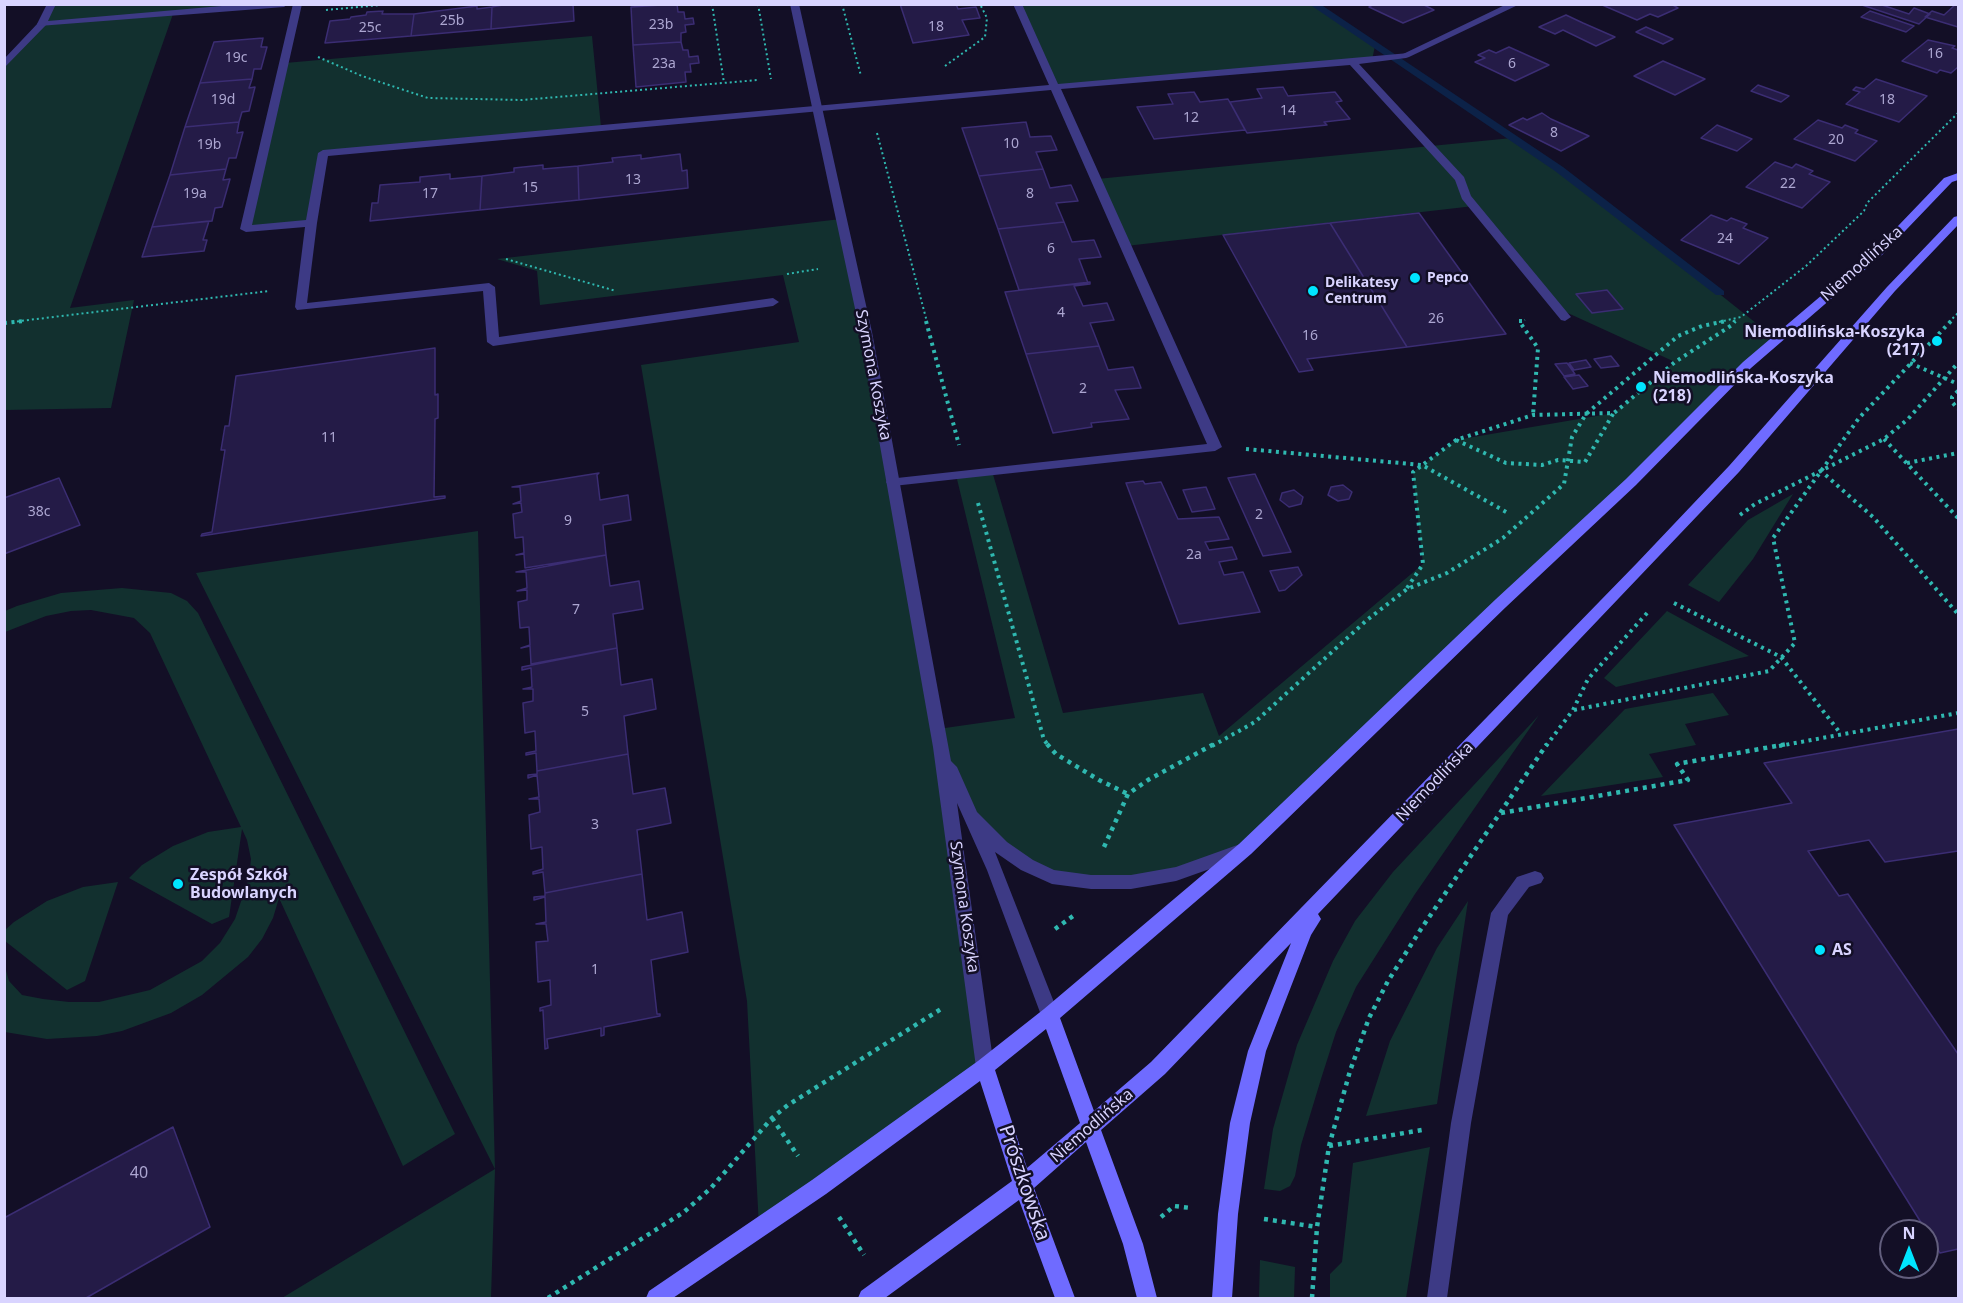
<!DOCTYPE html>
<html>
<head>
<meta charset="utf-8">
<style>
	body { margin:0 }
	#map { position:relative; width:1963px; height:1303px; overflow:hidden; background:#130f26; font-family:"Noto Sans",sans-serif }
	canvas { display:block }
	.frame { position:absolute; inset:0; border:6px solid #d9d4ff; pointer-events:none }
	.north { position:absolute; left:1879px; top:1219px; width:60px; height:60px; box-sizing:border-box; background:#130f26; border:2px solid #625e7d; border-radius:50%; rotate:0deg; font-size:16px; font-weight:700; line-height:24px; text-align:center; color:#d9d4ff }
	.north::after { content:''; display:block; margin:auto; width:21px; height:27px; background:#00e5ff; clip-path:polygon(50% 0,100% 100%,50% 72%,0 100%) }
</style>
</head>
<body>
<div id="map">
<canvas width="1963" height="1303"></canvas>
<div class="frame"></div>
<div class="north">N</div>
</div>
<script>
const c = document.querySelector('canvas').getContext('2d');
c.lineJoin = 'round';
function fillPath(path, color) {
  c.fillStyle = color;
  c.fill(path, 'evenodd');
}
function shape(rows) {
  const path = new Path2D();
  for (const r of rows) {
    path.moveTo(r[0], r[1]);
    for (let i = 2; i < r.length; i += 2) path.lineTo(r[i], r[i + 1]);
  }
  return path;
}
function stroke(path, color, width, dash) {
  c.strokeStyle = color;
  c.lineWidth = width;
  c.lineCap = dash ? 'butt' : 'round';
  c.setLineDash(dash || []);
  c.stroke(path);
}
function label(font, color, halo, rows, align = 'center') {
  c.font = font + ' "Noto Sans",sans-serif';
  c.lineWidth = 5;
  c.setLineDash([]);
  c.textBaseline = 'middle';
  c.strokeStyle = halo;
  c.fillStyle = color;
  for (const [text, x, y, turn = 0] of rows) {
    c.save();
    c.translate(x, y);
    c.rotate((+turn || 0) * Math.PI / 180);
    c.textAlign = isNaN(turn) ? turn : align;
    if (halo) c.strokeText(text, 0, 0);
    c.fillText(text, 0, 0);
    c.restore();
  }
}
const green = shape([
	[52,5,284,5,173,14,70,308,134,300,111,408,5,410,5,65],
	[1017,5,1313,5,1375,46,1372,60,1055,87],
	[592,36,601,127,323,153,311,223,246,229,285,63],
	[1512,138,1559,169,1618,213,1776,339,1245,849,1131,882,1052,877,970,815,942,751,985,1067,759,1227,747,1001,641,365,799,342,783,275,540,305,537,271,497,259,841,219,938,729,1015,718,956,475,992,471,1063,713,1203,693,1219,736,1423,564,1413,472,1456,440,1614,413,1675,362,1559,309,1474,206,1126,246,1097,179],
	[1793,494,1753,559,1719,602,1688,585,1748,520],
	[478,531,495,1170,491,1298,282,1298,495,1169,196,573],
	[122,588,171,593,187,601,198,613,455,1134,403,1166,279,898,273,918,262,939,248,957,202,995,171,1013,122,1031,97,1036,47,1039,5,1032,5,967,9,981,22,995,43,999,69,1002,99,1002,150,990,202,961,220,943,235,919,249,878,251,859,247,840,242,829,229,917,212,924,129,878,142,865,173,846,208,832,241,827,150,633,134,618,91,610,71,611,46,616,5,632,5,611,17,606,61,593],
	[1667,611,1749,656,1616,687,1604,678],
	[1713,693,1729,715,1685,724,1696,745,1649,754,1663,777,1541,796,1625,709],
	[1539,715,1415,894,1356,987,1336,1032,1321,1079,1301,1145,1295,1176,1290,1186,1280,1191,1264,1189,1273,1129,1297,1045,1333,961,1355,921,1393,872],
	[118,882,85,981,67,990,5,941,5,930,14,922,47,901,83,887],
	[1468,901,1437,1104,1366,1116,1390,1041,1437,948],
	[1430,1147,1406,1298,1330,1298,1330,1274,1342,1262,1353,1163],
	[1260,1260,1295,1267,1294,1298,1259,1298]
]);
const stream = shape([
	[1309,4,1320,4,1563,167,1724,291,1724,295,1716,295,1555,171,1309,4]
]);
const building = shape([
	[508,4,573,4,574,21,491,29,492,7,508,4],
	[677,4,678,12,684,12,685,19,693,18,694,24,685,25,686,32,681,33,681,42,633,45,631,7,677,4],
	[900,4,956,4,958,9,976,7,980,18,962,20,969,35,913,43,900,4],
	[1374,4,1422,4,1434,10,1403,23,1369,7,1374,4],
	[1600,4,1671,4,1678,8,1658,17,1650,14,1637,20,1600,4],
	[1859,4,1879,4,1909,14,1914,8,1930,14,1919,24,1859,4],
	[1956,4,1958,4,1958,27,1925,17,1932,11,1944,15,1956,4],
	[477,6,477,9,492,7,491,29,411,36,414,14,477,6],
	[383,11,382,14,414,14,411,36,325,43,330,21,350,19,351,17,366,15,367,12,383,11],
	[1870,11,1914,26,1906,32,1861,17,1870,11],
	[1566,15,1583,23,1615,37,1596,46,1563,30,1555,34,1539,27,1566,15],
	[1646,27,1673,39,1663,44,1636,32,1646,27],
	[263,38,261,47,267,47,261,69,254,69,252,79,200,83,214,42,263,38],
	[1928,40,1955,46,1952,48,1958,50,1958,67,1951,73,1940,70,1937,73,1902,61,1928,40],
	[681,42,683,50,688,50,689,57,698,56,699,63,690,64,691,72,685,72,686,82,636,87,633,45,681,42],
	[1509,47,1549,65,1515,81,1475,62,1485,58,1478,55,1489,50,1496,53,1509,47],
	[1663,61,1705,79,1675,95,1634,76,1663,61],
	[252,79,249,88,255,87,249,111,242,112,239,122,185,127,200,83,252,79],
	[1876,79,1927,96,1899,122,1846,104,1860,92,1853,90,1856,87,1864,89,1876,79],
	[1758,85,1789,96,1781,102,1751,91,1758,85],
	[1283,87,1288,96,1335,92,1342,101,1336,102,1350,119,1324,122,1327,125,1247,133,1230,102,1262,98,1257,89,1283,87],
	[1194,92,1200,102,1228,99,1245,130,1154,139,1137,107,1173,104,1168,94,1194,92],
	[1542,113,1551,119,1589,136,1561,151,1509,125,1523,118,1527,120,1542,113],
	[1818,120,1842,128,1845,125,1858,130,1855,133,1877,141,1855,161,1794,139,1818,120],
	[239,122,237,133,243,132,236,158,229,158,226,169,170,175,185,127,239,122],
	[1026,122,1030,137,1051,136,1057,150,1036,152,1043,169,979,176,962,128,1026,122],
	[1717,125,1752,139,1737,151,1701,138,1717,125],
	[680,154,682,171,687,170,688,188,579,200,578,166,613,162,612,158,641,155,641,159,680,154],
	[1775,162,1792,168,1796,164,1813,171,1809,174,1830,182,1802,208,1746,187,1775,162],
	[543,165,543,169,578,166,579,200,480,210,482,176,514,172,514,168,543,165],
	[226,169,223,180,230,179,222,207,215,208,212,221,152,227,170,175,226,169],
	[1043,169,1050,188,1071,185,1078,201,1056,203,1064,222,998,229,979,176,1043,169],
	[450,174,450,179,482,176,480,210,370,221,372,203,378,203,380,185,420,182,420,177,450,174],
	[1419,213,1506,334,1407,347,1330,223,1419,213],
	[1711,215,1727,221,1731,218,1747,224,1743,228,1768,238,1739,264,1681,240,1711,215],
	[209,221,203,240,207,240,204,251,142,257,152,227,209,221],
	[1064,222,1072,242,1094,240,1101,257,1079,259,1088,283,1019,290,998,229,1064,222],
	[1330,223,1407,347,1307,359,1313,370,1299,372,1223,235,1330,223],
	[1090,282,1090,284,1074,286,1083,306,1107,303,1114,320,1090,323,1099,346,1026,354,1005,292,1090,282],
	[1607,290,1623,309,1592,313,1576,294,1607,290],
	[1099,346,1108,370,1133,367,1141,388,1115,390,1129,419,1091,423,1092,427,1053,433,1026,354,1099,346],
	[435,348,435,395,438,394,438,418,435,419,434,497,445,496,445,498,201,536,202,534,212,532,225,450,221,450,225,426,229,426,236,376,435,348],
	[1611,356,1619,366,1601,368,1594,359,1611,356],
	[1586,360,1591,367,1574,370,1569,363,1586,360],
	[1567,363,1575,374,1564,376,1555,364,1567,363],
	[1579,375,1588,386,1573,389,1564,377,1579,375],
	[599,473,597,475,600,500,628,495,631,520,603,525,606,555,525,568,524,554,516,555,524,553,523,537,515,538,513,514,522,512,521,503,513,504,521,501,520,487,512,487,599,473],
	[1255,474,1291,552,1263,556,1228,478,1255,474],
	[59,478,80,525,4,554,4,498,59,478],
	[1143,481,1145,484,1161,482,1178,519,1219,517,1229,539,1205,542,1209,550,1232,547,1237,559,1219,562,1224,575,1243,572,1260,612,1179,624,1126,483,1143,481],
	[1343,485,1352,492,1349,499,1338,501,1328,495,1331,487,1343,485],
	[1206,487,1215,509,1192,512,1183,490,1206,487],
	[1294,490,1303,497,1301,504,1289,507,1280,500,1282,493,1294,490],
	[606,555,610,586,639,581,643,609,613,614,617,648,531,664,530,646,521,648,530,645,529,627,520,628,518,602,527,600,527,590,517,591,527,588,526,572,516,572,606,555],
	[1298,567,1302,575,1285,590,1279,591,1270,571,1298,567],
	[617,648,621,685,652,679,656,709,624,716,628,754,537,771,536,753,526,755,526,753,536,751,535,731,525,733,523,703,533,701,533,689,523,689,532,687,531,668,522,670,522,667,617,648],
	[1958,729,1958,851,1885,862,1869,840,1808,851,1839,896,1848,894,1958,1054,1958,1249,1940,1253,1674,825,1792,803,1764,763,1958,729],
	[628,754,633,794,665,788,671,823,637,830,642,874,545,893,543,872,533,874,533,872,543,869,542,847,531,849,529,815,540,812,539,799,529,799,539,797,537,775,528,778,528,775,537,774,537,771,628,754],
	[642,874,647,920,682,912,688,952,651,960,657,1014,660,1014,660,1016,604,1027,604,1035,601,1036,601,1028,547,1039,548,1048,545,1049,543,1010,540,1011,540,1008,551,1005,550,980,538,982,536,942,548,941,546,924,536,924,546,922,545,897,534,900,534,897,545,896,545,893,642,874],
	[173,1127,210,1227,86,1298,4,1298,4,1218,173,1127]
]);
const pathFar2 = shape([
	[712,4,724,83],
	[758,4,771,79],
	[842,4,861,76],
	[326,10,391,4],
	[318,57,362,76,428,98,522,100,758,80],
	[945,66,985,37,987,18,980,4],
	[877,133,927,322],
	[506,259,616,291],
	[787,274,818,269],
	[12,322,269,291],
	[1520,322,1525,320],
	[1719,322,1741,317,1806,266,1864,211,1867,203,1958,113],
	[1734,322,1736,318],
	[1949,322,1958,313]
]);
const pathFar1 = shape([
	[926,321,959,445],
	[1522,321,1519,321,1538,348,1533,415],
	[4,323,24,321],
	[1910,363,1958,384],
	[1958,391,1952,397,1952,402,1958,409],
	[1884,439,1958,518],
	[1456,440,1506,463,1542,465,1558,460,1585,462,1613,414],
	[1246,449,1422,465,1508,513],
	[1907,463,1958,453],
	[1820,470,1874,518,1958,614],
	[978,503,1044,740,1049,746],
	[1740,515,1755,504,1884,439,1908,419,1958,363],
	[1407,588,1423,564,1413,472,1456,440,1533,415,1614,413,1675,362,1732,325,1735,321],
	[1674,603,1781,657,1841,734],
	[1574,710,1769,671,1795,643,1773,538,1859,418,1951,321],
	[1212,746,1255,722,1367,620,1407,589,1447,573,1503,538,1564,484,1572,437,1586,414,1678,336,1702,326,1726,321],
	[1546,746,1573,710,1588,679,1648,612],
	[1779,746,1958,713]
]);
const path = shape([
	[1047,744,1056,754,1099,780,1128,794],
	[1501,813,1688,780,1677,764,1787,744],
	[1104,847,1128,794,1148,780,1214,744],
	[1055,929,1073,916],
	[772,1118,798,1156],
	[1329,1146,1422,1130],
	[839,1217,864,1255],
	[1161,1217,1174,1206,1191,1208],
	[1264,1219,1317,1227],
	[548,1298,684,1212,711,1188,772,1118,788,1105,941,1009],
	[1312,1298,1317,1227,1329,1146,1350,1071,1369,1018,1388,981,1421,929,1547,744]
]);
const lane = shape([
	[293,4,302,4,252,225,306,220,318,153,323,150,1049,85,1013,4,1022,4,1058,84,1409,53,1409,57,1406,58,1359,64,1464,177,1471,196,1571,317,1565,321,1561,320,1462,199,1455,180,1350,65,1061,89,1222,447,1215,451,893,486,888,485,886,482,888,479,1207,444,1051,90,328,156,317,223,307,303,489,283,495,287,499,337,773,298,779,302,773,306,493,346,487,342,483,291,297,310,295,307,305,227,246,232,240,229,293,4],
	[39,22,47,24,4,68,4,59,39,22]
]);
const street = shape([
	[47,4,56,4,48,21,245,4,288,4,284,7,39,26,37,24,47,4],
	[790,4,799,4,872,332,951,761,957,767,977,812,1007,842,1033,860,1054,870,1091,875,1131,875,1176,867,1243,843,1249,845,1251,850,1249,855,1176,881,1131,889,1091,889,1052,884,1021,870,995,852,1059,1015,1056,1021,1050,1023,1044,1021,1041,1015,987,870,957,803,994,1067,992,1073,985,1076,978,1073,976,1067,933,747,860,332,790,4],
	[1507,4,1520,4,1409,57,1401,55,1507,4],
	[1535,871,1541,873,1544,878,1541,883,1529,887,1508,915,1471,1123,1447,1298,1427,1298,1451,1123,1491,913,1517,877,1535,871]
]);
const secondary = shape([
	[1958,173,1958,180,1952,182,1883,254,1751,368,1636,485,1506,607,1251,854,1060,1018,1094,1111,1151,1062,1637,563,1729,466,1887,287,1954,217,1958,216,1958,225,1895,291,1739,472,1318,914,1321,919,1311,935,1266,1051,1250,1123,1238,1214,1232,1298,1212,1298,1218,1214,1230,1123,1248,1051,1291,943,1165,1074,1101,1130,1143,1244,1157,1298,1137,1298,1123,1244,1086,1142,1034,1188,1075,1298,1055,1298,1019,1200,885,1298,858,1298,861,1291,1012,1181,980,1081,826,1194,673,1298,646,1298,649,1291,812,1180,978,1061,1044,1009,1239,844,1496,599,1626,479,1743,362,1875,250,1944,178,1958,173],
	[1046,1029,1080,1123,1027,1168,995,1070,1046,1029]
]);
const markers = [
	[1415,278,6,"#00e5ff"],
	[1313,291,6,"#00e5ff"],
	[1937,341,6,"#00e5ff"],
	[1641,387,6,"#00e5ff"],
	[178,884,6,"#00e5ff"],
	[1820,950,6,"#00e5ff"]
];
const numberNames = [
	["25b",452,21],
	["23b",661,25],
	["18",936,27],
	["25c",370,28],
	["16",1935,54],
	["19c",236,58],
	["23a",664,64],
	["6",1512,64],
	["19d",223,100],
	["18",1887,100],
	["14",1288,111],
	["12",1191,118],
	["8",1554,133],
	["20",1836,140],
	["10",1011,144],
	["19b",209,145],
	["13",633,180],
	["22",1788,184],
	["15",530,188],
	["19a",195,194],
	["17",430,194],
	["8",1030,194],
	["24",1725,239],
	["6",1051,249],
	["4",1061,313],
	["26",1436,319],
	["16",1310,336],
	["2",1083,389],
	["11",329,438],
	["38c",39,512],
	["2",1259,515],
	["9",568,521],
	["2a",1194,555],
	["7",576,610],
	["5",585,712],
	["3",595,825],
	["1",595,970]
];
const farPoinames = [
	["Pepco",1427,278],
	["Delikatesy",1325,283],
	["Centrum",1325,299]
];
const streetNames = [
	["Niemodlińska",1862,264,-42],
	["Szymona Koszyka",873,375,79],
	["Niemodlińska",1435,782,-46],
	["Szymona Koszyka",964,907,82],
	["Niemodlińska",1092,1126,-41]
];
const poiNames = [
	["Niemodlińska-Koszyka",1925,332,"right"],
	["(217)",1925,350,"right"],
	["Niemodlińska-Koszyka",1653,378],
	["(218)",1653,396],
	["Zespół Szkół",190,875],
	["Budowlanych",190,893],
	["AS",1832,950]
];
const nearNumbernames = [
	["40",139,1173]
];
const nearStreetnames = [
	["Prószkowska",1024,1183,71]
];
fillPath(green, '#12302f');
fillPath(stream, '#0c2248');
fillPath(building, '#241b47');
stroke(building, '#3b2d73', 1.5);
stroke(pathFar2, '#2fb8b0', 2, [2, 3]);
stroke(pathFar1, '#2fb8b0', 4, [3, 4.5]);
stroke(path, '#2fb8b0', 4.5, [4, 5]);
fillPath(lane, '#3d3a85');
fillPath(street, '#3d3a85');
fillPath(secondary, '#6f6bff');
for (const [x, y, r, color] of markers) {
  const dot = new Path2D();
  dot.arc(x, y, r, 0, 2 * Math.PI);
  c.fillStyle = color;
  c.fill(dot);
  stroke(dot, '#130f26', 2);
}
label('14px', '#aca6d1', null, numberNames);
label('bold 14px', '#d9d4ff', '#130f26', farPoinames, 'left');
label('16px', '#d9d4ff', '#130f26', streetNames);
label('bold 16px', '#d9d4ff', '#130f26', poiNames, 'left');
label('16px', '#aca6d1', null, nearNumbernames);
label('20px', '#d9d4ff', '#130f26', nearStreetnames);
</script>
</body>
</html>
